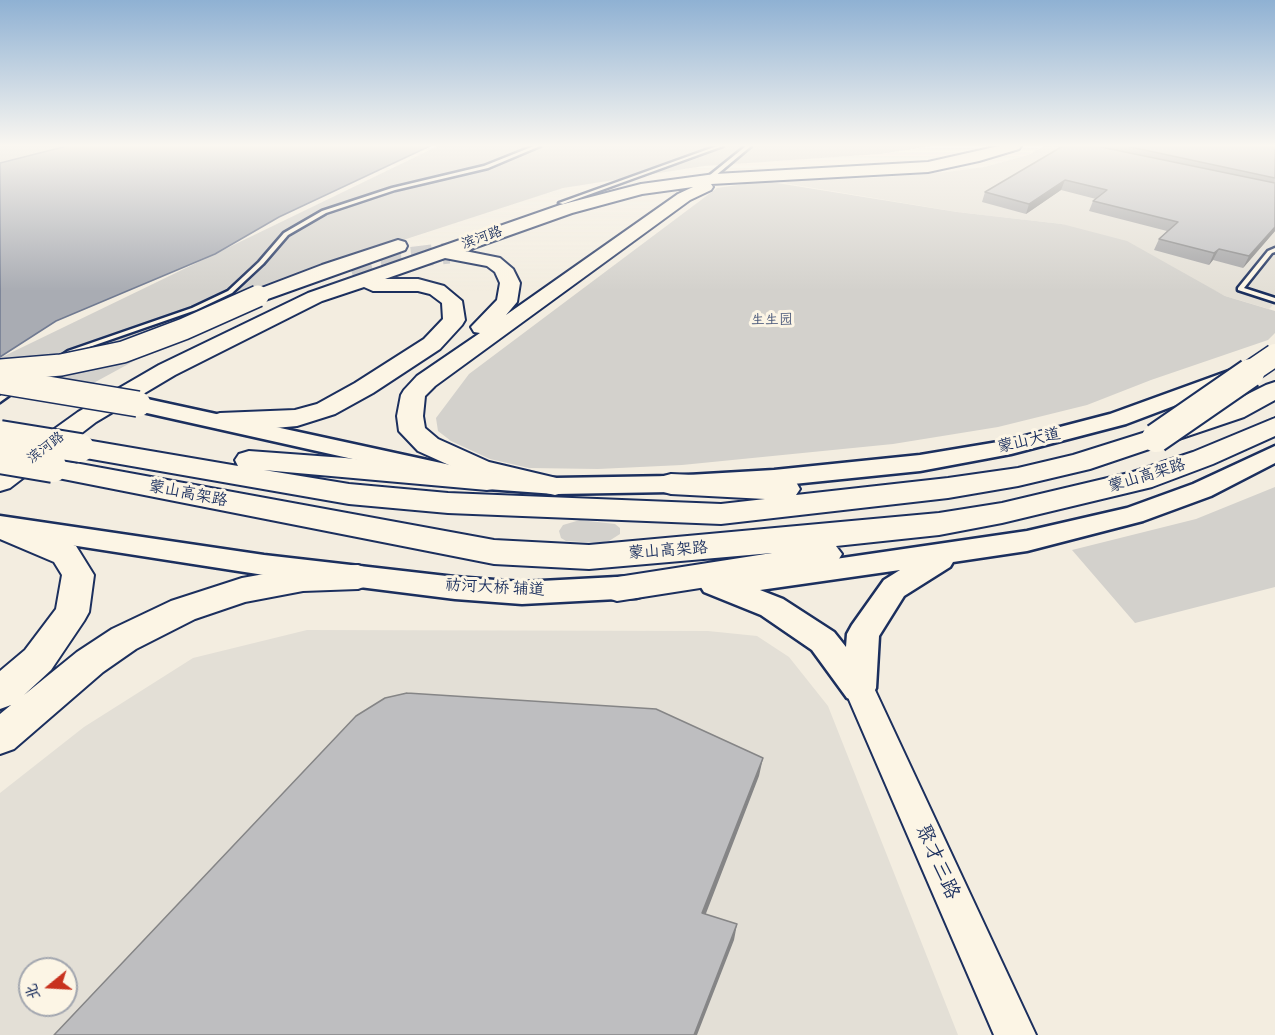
<!DOCTYPE html>
<html>
<head>
<meta charset="utf-8">
<style>
	body { margin:0 }
	#map { position:relative; width:1275px; height:1035px; overflow:hidden; background:#f3ede0; font-family:Pangolin,"LXGW WenKai TC",sans-serif }
	canvas { display:block }
	.north { position:absolute; left:18px; top:957px; width:60px; height:60px; box-sizing:border-box; background:#fcf5e5; border:2px solid #a2a6af; border-radius:50%; rotate:252deg; font-size:16px; font-weight:700; line-height:24px; text-align:center; color:#1b2f5e }
	.north::after { content:''; display:block; margin:auto; width:21px; height:27px; background:#c8321e; clip-path:polygon(50% 0,100% 100%,50% 72%,0 100%) }
</style>
</head>
<body>
<div id="map">
<canvas width="1275" height="1035"></canvas>
<div class="north">北</div>
</div>
<script>
const c = document.querySelector('canvas').getContext('2d');
c.lineJoin = 'round';
function fillPath(path, color) {
  c.fillStyle = color;
  c.fill(path, 'evenodd');
}
function shape(rows) {
  const path = new Path2D();
  for (const r of rows) {
    path.moveTo(r[0], r[1]);
    for (let i = 2; i < r.length; i += 2) path.lineTo(r[i], r[i + 1]);
  }
  return path;
}
function stroke(path, color, width, dash) {
  c.strokeStyle = color;
  c.lineWidth = width;
  c.lineCap = dash ? 'butt' : 'round';
  c.setLineDash(dash || []);
  c.stroke(path);
}
function label(font, color, halo, rows, align = 'center') {
  c.font = font + ' Pangolin,"LXGW WenKai TC",sans-serif';
  c.lineWidth = 6;
  c.setLineDash([]);
  c.textBaseline = 'middle';
  c.strokeStyle = halo;
  c.fillStyle = color;
  for (const [text, x, y, turn = 0] of rows) {
    c.save();
    c.translate(x, y);
    c.rotate((+turn || 0) * Math.PI / 180);
    c.textAlign = isNaN(turn) ? turn : align;
    if (halo) c.strokeText(text, 0, 0);
    c.fillText(text, 0, 0);
    c.restore();
  }
}
const built = shape([
	[1045,146,1275,146,1275,303,1269,309,1225,296,1182,274,1062,224,957,212,777,182,782,180,871,178,946,172,984,167,1028,155],
	[307,630,708,631,757,636,789,657,828,706,958,1035,0,1035,0,793,84,727,193,658],
	[30,969,66,969,66,1005,30,1005]
]);
const green = shape([
	[0,146,67,146,0,163],
	[438,146,931,146,880,154,704,166,563,188,397,242,270,287,88,386,0,366,0,358],
	[765,181,957,212,1062,224,1127,241,1225,296,1275,311,1275,333,1268,340,1151,380,1087,405,998,427,893,444,682,465,598,469,529,468,490,459,451,441,438,431,436,418,469,374,717,188],
	[1275,487,1275,587,1135,623,1072,550,1196,519],
	[580,520,615,524,620,528,620,534,609,541,598,543,566,541,561,538,559,531,563,525]
]);
const water = shape([
	[67,146,430,146,279,217,215,254,56,321,0,357,0,163,67,146]
]);
const primaryTunnel = shape([
	[351,270,380,261,449,253]
]);
const service = shape([
	[534,146,540,146,488,168,395,190,326,213,288,235,263,264,232,293,196,310,72,353,63,359,61,360,58,358,68,351,192,308,228,291,259,262,284,233,322,211,392,188,484,166,534,146],
	[717,146,723,146,563,204,559,203,717,146],
	[746,146,751,146,714,177,710,177,710,175,746,146],
	[1275,248,1275,252,1272,253,1244,288,1275,298,1275,302,1238,290,1238,288,1268,251,1275,248],
	[14,385,20,385,21,387,0,402,0,396,14,385]
]);
const tertiary = shape([
	[859,676,870,679,874,688,1036,1035,994,1035,844,688,848,679,859,676]
]);
const secondary = shape([
	[1245,365,1253,366,1256,371,1253,376,1126,424,1011,454,920,471,774,486,671,492,555,494,487,489,138,411,130,409,127,404,130,399,138,397,487,473,555,478,671,476,774,470,920,455,1010,440,1110,414,1245,365],
	[1275,446,1275,463,1211,496,1143,521,1027,551,953,562,950,567,904,596,879,636,876,688,871,698,859,702,847,698,812,650,761,615,704,592,699,584,704,576,714,573,808,563,1027,531,1127,508,1193,484,1275,446],
	[900,570,884,580,852,625,847,634,846,647,834,632,783,599,760,590,900,570],
	[0,516,264,555,455,577,522,582,636,576,646,579,651,587,646,595,636,598,522,604,455,599,264,575,0,534,0,516]
]);
const primary = shape([
	[999,146,1021,146,1019,149,979,161,928,172,711,184,713,187,711,190,690,200,435,386,425,396,423,416,425,428,438,439,489,462,565,480,569,486,565,492,555,495,471,475,418,451,399,431,397,416,401,395,404,390,417,376,480,333,474,332,471,327,497,300,500,283,495,272,487,266,445,258,385,279,418,279,444,286,462,301,465,320,462,325,440,349,373,393,335,414,297,426,275,428,220,429,211,426,207,421,211,416,220,413,295,410,317,404,355,383,424,339,443,319,442,303,430,294,418,291,373,291,364,287,322,301,175,375,96,422,10,488,0,491,0,468,78,412,159,365,308,293,560,205,641,184,715,174,928,162,999,146],
	[693,187,678,194,506,315,517,302,520,283,513,269,500,258,465,251,572,213,642,194,693,187],
	[398,240,405,242,407,246,405,250,265,300,258,302,251,300,248,296,251,292,322,265,398,240],
	[0,517,76,546,94,575,89,612,84,621,51,670,24,695,77,652,112,629,171,601,242,578,303,567,358,565,369,569,374,577,369,585,358,589,303,591,245,602,195,619,136,649,103,672,14,749,0,754,0,714,11,705,0,709,0,671,25,650,56,609,62,575,54,562,0,539,0,517]
]);
const trunk = shape([
	[1275,382,1275,400,1244,417,1090,469,1018,486,948,498,721,524,448,513,349,504,80,457,70,454,66,448,70,442,80,439,238,466,235,460,239,454,249,451,345,458,487,472,498,474,502,481,498,488,487,490,264,470,349,484,448,493,721,504,765,499,671,494,660,491,656,484,660,477,671,474,785,479,796,482,800,489,796,495,948,478,1018,468,1073,455,1146,432,1226,405,1266,385,1275,382],
	[1275,418,1275,436,1213,464,1152,487,1002,523,939,535,836,546,842,554,837,562,825,566,764,578,617,601,605,597,600,588,605,579,772,553,589,569,494,564,53,477,43,474,38,468,43,462,53,459,494,540,589,545,939,513,1002,503,1133,472,1193,452,1275,418]
]);
const secondaryBridge = shape([
	[0,381,138,404]
]);
const primaryBridge = shape([
	[0,370,61,365,123,352,184,329,258,296]
]);
const trunkBridgeFar1 = shape([
	[1247,374,1275,355]
]);
const trunkBridge = shape([
	[0,435,80,448],
	[1156,438,1250,373],
	[0,459,53,468]
]);
const wall = shape([
	[1063,146,1275,146,1275,231,1243,268,1213,260,1209,265,1154,250,1159,239,1167,231,1089,211,1093,201,1096,199,1061,190,1026,214,982,202,985,192]
]);
const shadedWall = shape([
	[1065,180,1061,190,1026,214,1029,204],
	[1275,227,1275,231,1243,268,1249,256],
	[1219,249,1213,260,1209,265,1214,253],
	[763,758,759,776,700,929,702,913],
	[737,924,734,940,697,1035,694,1035]
]);
const building = shape([
	[1063,146,1096,146,1275,183,1275,227,1249,256,1219,249,1214,253,1159,239,1178,222,1093,201,1107,190,1065,180,1029,204,985,192,1063,146],
	[1126,146,1275,146,1275,178,1126,146],
	[407,693,656,709,763,758,702,913,737,924,694,1035,54,1035,356,716,385,698,407,693]
]);
const farStreetnames = [
	["滨河路",482,238,-19],
	["滨河路",46,448,-37]
];
const farParknames = [
	["生生园",772,320]
];
const streetNames = [
	["蒙山大道",1029,441,-13],
	["蒙山高架路",1147,476,-17],
	["蒙山高架路",188,494,11],
	["蒙山高架路",668,551,-4],
	["祊河大桥 辅道",495,588,3]
];
const nearStreetnames = [
	["聚才三路",937,862,66]
];
fillPath(built, '#e3dfd6');
fillPath(green, '#d3d1cc');
fillPath(water, '#a9acb3');
stroke(water, '#707a91', 1.5);
stroke(primaryTunnel, '#c8c7c6', 21, [21, 10]);
stroke(service, '#1b2f5e', 5);
stroke(tertiary, '#1b2f5e', 4);
stroke(secondary, '#1b2f5e', 5);
stroke(primary, '#1b2f5e', 4);
stroke(trunk, '#1b2f5e', 4);
fillPath(service, '#fcf5e5');
fillPath(tertiary, '#fcf5e5');
fillPath(secondary, '#fcf5e5');
fillPath(primary, '#fcf5e5');
fillPath(trunk, '#fcf5e5');
stroke(secondaryBridge, '#1b2f5e', 28, []);
stroke(primaryBridge, '#1b2f5e', 24, []);
stroke(trunkBridgeFar1, '#1b2f5e', 25, []);
stroke(trunkBridge, '#1b2f5e', 32, []);
stroke(secondaryBridge, '#fcf5e5', 25);
stroke(primaryBridge, '#fcf5e5', 21);
stroke(trunkBridgeFar1, '#fcf5e5', 22);
stroke(trunkBridge, '#fcf5e5', 28);
fillPath(wall, '#a3a3a5');
fillPath(shadedWall, '#858586');
fillPath(building, '#bebec0');
stroke(building, '#858586', 1.5);
const sky = c.createLinearGradient(0, 0, 0, 291);
sky.addColorStop(0, '#8fb1d3');
sky.addColorStop(0.5, '#faf7f1');
sky.addColorStop(1, '#faf7f100');
c.fillStyle = sky;
c.fillRect(0, 0, 1275, 291);
label('14px', '#1b2f5e', '#fcf5e5', farStreetnames);
label('14px', '#49587a', '#fcf5e5', farParknames);
label('16px', '#1b2f5e', '#fcf5e5', streetNames);
label('20px', '#1b2f5e', '#fcf5e5', nearStreetnames);
</script>
</body>
</html>
